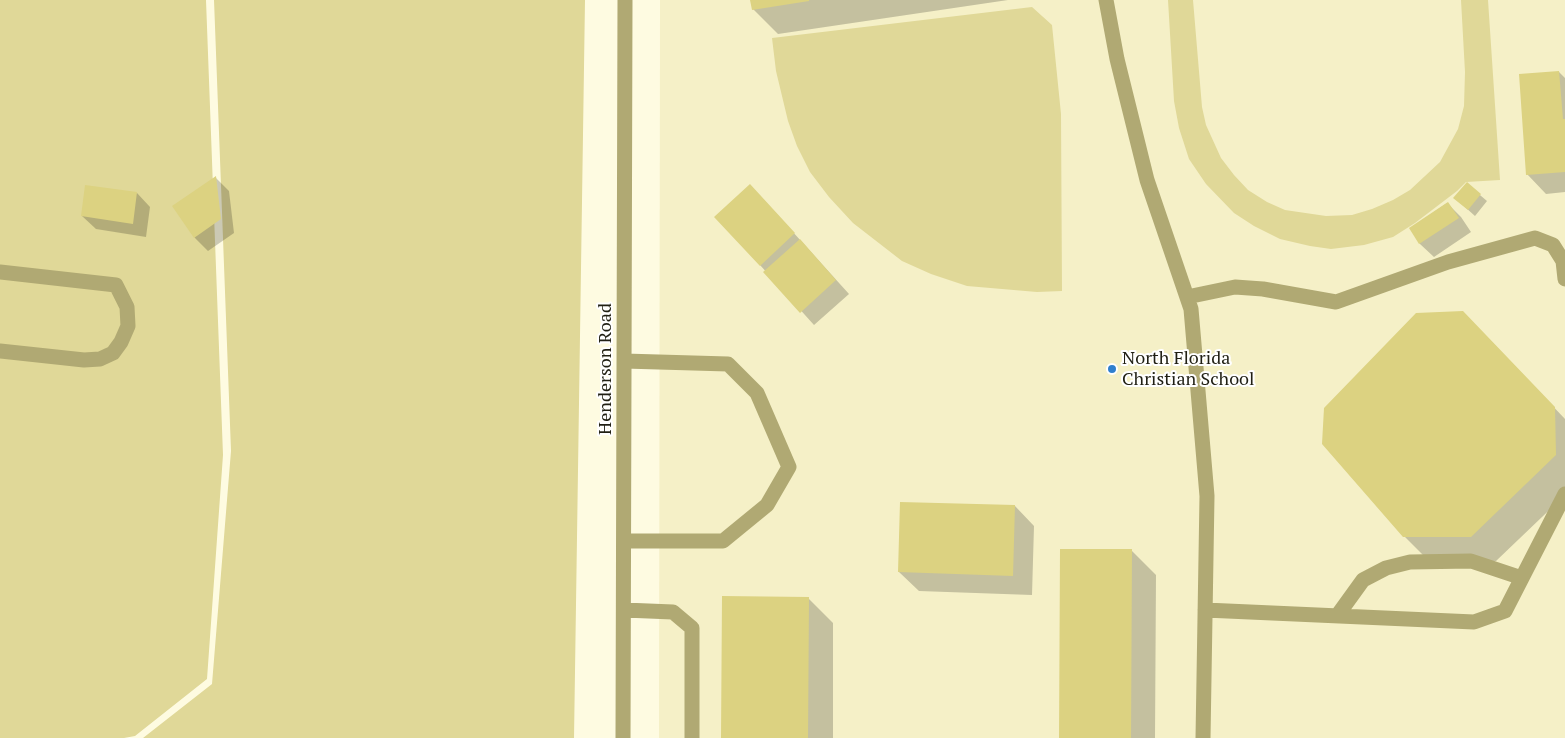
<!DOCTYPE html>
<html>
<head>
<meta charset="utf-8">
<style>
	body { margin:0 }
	canvas { display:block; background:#fefbe1 }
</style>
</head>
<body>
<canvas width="1565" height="738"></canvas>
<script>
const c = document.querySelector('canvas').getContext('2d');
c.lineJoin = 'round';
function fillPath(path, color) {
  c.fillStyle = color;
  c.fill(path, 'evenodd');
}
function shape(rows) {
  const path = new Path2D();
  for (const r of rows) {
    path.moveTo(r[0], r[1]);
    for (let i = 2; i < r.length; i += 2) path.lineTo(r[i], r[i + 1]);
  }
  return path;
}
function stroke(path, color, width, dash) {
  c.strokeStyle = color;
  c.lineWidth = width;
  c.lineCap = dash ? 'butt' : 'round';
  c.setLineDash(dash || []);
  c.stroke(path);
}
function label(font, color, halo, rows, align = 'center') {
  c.font = font + ' "PT Serif",serif';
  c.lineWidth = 4;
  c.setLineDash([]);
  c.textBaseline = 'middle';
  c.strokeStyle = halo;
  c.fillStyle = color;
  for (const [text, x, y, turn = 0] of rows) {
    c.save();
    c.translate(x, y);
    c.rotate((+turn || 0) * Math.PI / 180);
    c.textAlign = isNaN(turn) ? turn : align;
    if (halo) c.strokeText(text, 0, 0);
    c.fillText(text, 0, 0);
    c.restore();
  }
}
const built = shape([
	[660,0,1565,0,1565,738,659,738]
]);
const green = shape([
	[0,0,206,0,223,455,207,679,135,736,124,738,0,738],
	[214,0,585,0,574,738,143,738,212,684,231,451],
	[1168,0,1193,0,1202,107,1206,125,1221,158,1234,175,1248,190,1267,202,1285,210,1326,216,1352,215,1372,209,1393,200,1410,190,1440,162,1458,129,1464,106,1465,72,1461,0,1488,0,1500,180,1466,182,1457,191,1415,223,1393,237,1364,245,1331,249,1310,246,1280,239,1254,226,1234,213,1206,184,1189,159,1179,128,1174,101],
	[1032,7,1052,25,1061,114,1062,291,1037,292,967,286,931,274,902,261,853,223,829,197,810,172,797,146,788,121,776,71,772,38]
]);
const shadow = shape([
	[752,0,1008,0,778,34,753,9],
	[1559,72,1565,78,1565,192,1546,194,1527,174],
	[216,178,229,191,234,233,208,251,195,238,174,207],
	[1467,184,1487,201,1475,216,1455,198],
	[137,193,150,207,146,237,96,229,82,216],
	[763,199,849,294,814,325,760,265],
	[1447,203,1461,217,1471,232,1434,257,1420,244,1411,228],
	[1488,338,1565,419,1565,495,1496,561,1429,561,1404,536],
	[1015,506,1034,526,1032,595,919,591,899,572],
	[1131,550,1156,575,1155,738,1060,738],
	[808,598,833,623,833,738,722,738]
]);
const building = shape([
	[750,0,809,0,809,1,752,10],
	[1559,71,1563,119,1565,119,1565,172,1526,175,1519,74],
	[216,176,221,219,194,238,172,206],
	[1467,182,1481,194,1468,210,1453,198],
	[750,184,795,233,760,266,714,217],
	[85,185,137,192,133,224,81,216],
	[1448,202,1459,218,1419,244,1409,228],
	[800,239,836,280,800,313,763,272],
	[1463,311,1555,407,1556,455,1471,537,1403,537,1322,444,1324,408,1416,313],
	[900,502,1015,505,1013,576,898,572],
	[1060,549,1132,549,1131,738,1059,738],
	[722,596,809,597,808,738,721,738]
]);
const minor = shape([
	[1106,0,1117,59,1147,180,1191,309,1207,496,1203,738],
	[0,272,116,285,127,307,128,326,121,342,113,353,100,359,84,360,0,351],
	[1187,297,1235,287,1263,289,1336,302,1448,262,1535,238,1553,245,1563,261,1565,279],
	[624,541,723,541,767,505,789,467,757,393,728,364,624,361],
	[624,610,673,612,692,628,692,738],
	[1205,610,1474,622,1505,611,1565,494],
	[1337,616,1363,580,1386,568,1410,562,1471,561,1522,578],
	[623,738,625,0]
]);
const markers = [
	[1112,369,5,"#2f7fce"]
];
const poiNames = [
	["North Florida",1122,359],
	["Christian School",1122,380]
];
const streetNames = [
	["Henderson Road",606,369,-90]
];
fillPath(built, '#f5f0c7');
fillPath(green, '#e0d898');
fillPath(shadow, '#0003');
fillPath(building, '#dcd281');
stroke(minor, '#b0a973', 15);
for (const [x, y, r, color] of markers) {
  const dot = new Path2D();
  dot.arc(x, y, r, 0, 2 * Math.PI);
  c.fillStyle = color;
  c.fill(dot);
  stroke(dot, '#fff', 2);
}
label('18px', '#201f13', '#fff', poiNames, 'left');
label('18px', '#201f13', '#fff', streetNames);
</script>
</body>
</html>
